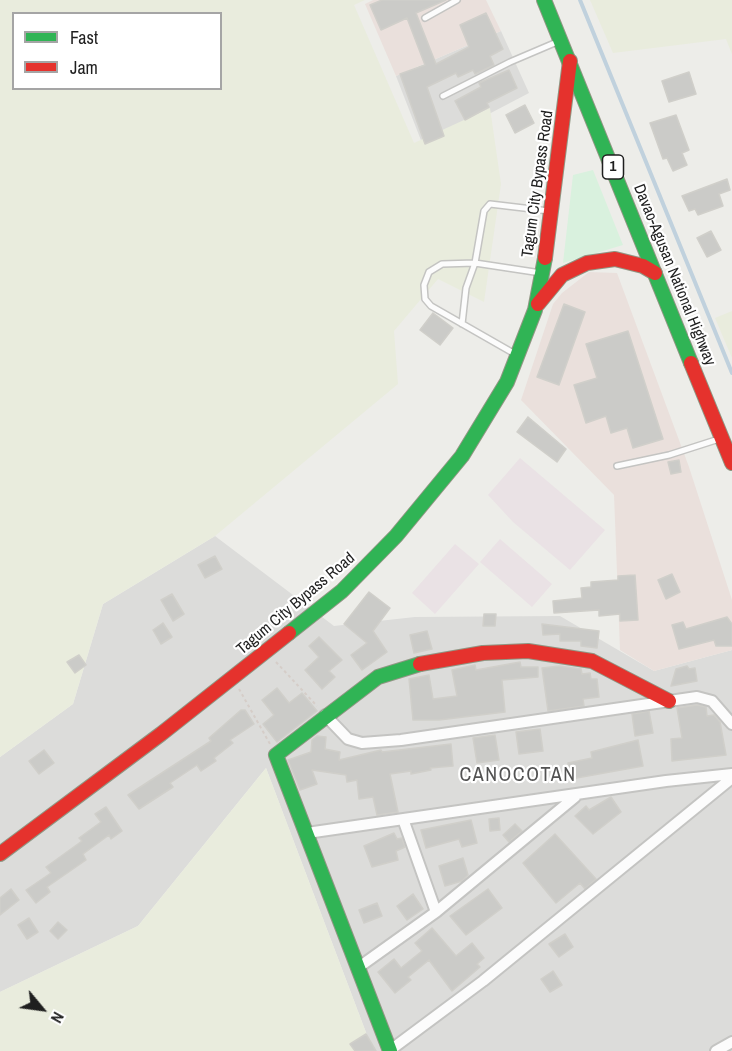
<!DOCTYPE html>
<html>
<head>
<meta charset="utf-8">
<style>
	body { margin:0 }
	#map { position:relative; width:732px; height:1051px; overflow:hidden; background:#edede9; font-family:"Archivo Narrow",sans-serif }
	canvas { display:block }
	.legend { position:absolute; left:12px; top:12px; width:210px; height:78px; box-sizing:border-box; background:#fff; border:2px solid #a5a5a5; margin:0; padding:8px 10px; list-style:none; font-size:18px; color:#1f1f1f }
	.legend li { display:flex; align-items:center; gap:12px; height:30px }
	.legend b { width:30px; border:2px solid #a5a5a5 }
	.north { position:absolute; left:12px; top:979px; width:60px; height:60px; -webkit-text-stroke:4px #fff; paint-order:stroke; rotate:119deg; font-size:16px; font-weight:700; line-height:24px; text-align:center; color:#1f1f1f }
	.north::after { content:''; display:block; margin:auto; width:21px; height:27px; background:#1f1f1f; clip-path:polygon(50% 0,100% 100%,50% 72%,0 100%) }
</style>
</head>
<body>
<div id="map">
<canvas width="732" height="1051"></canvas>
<ul class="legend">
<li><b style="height:8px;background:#30b455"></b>Fast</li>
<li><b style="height:8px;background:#e5322d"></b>Jam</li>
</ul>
<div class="north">N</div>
</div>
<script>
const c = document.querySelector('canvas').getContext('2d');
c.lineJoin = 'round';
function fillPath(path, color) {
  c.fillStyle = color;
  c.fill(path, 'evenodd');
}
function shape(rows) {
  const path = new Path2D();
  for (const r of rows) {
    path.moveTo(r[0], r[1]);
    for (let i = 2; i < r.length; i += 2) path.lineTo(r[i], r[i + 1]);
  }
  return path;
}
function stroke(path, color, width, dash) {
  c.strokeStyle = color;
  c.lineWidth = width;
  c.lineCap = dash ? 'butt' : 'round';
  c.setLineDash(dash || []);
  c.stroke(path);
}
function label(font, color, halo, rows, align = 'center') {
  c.font = font + ' "Archivo Narrow",sans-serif';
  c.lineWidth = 4.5;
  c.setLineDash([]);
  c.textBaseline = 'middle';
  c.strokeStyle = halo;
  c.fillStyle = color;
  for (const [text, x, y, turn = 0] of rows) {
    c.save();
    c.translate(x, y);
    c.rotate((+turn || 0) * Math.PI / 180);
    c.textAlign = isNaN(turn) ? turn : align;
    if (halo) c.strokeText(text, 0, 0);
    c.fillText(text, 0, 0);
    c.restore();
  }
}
const residential = shape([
	[501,31,529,93,424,148,396,76],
	[215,536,334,626,415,617,560,616,654,671,732,650,732,1051,373,1051,266,768,138,926,0,992,0,757,73,704,103,604]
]);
const commercial = shape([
	[373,0,486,0,501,31,396,76,365,4],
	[589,272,617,273,689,467,732,600,732,650,654,671,620,650,614,495,521,400,553,304,562,293]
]);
const industrial = shape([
	[520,458,605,530,570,570,513,522,488,495],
	[500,539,552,584,532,607,480,562],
	[455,544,479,564,435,614,412,593]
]);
const farmland = shape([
	[0,0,365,0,354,5,414,143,490,108,501,184,484,302,438,279,394,331,398,384,215,536,103,604,73,704,0,757],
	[14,14,220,14,220,88,14,88],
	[590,0,732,0,732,54,726,39,613,53],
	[732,311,732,358,715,318],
	[266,768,373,1051,0,1051,0,992,138,926]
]);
const park = shape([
	[593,170,623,245,563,263,573,175]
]);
const stream = shape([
	[580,0,732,373]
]);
const building = shape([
	[382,0,446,0,416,13,436,64,469,47,460,25,486,13,503,49,490,56,494,65,475,74,473,70,458,77,456,73,427,87,444,136,425,144,400,74,425,65,407,18,381,30,370,5,382,0],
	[509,70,517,88,487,103,489,107,465,120,455,101,481,87,479,83,509,70],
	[689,72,696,94,669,102,662,81,689,72],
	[525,105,534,123,515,133,506,115,525,105],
	[676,115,689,150,682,153,687,165,673,171,667,158,663,159,650,123,676,115],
	[727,179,730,190,719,194,723,206,698,215,695,209,689,211,682,196,727,179],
	[711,231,721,250,707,257,697,238,711,231],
	[564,304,585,312,559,385,537,377,564,304],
	[433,313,453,328,440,345,420,330,433,313],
	[628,331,663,439,633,448,627,428,611,433,606,416,586,423,574,385,597,378,586,344,628,331],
	[528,417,566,449,557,462,517,432,528,417],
	[679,460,681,472,671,474,668,462,679,460],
	[215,556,222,569,205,578,198,565,215,556],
	[672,574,680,592,666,599,658,580,672,574],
	[635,575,638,620,620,621,620,614,599,616,599,610,554,613,553,601,582,598,581,588,591,587,591,582,618,580,618,576,635,575],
	[369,592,390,608,373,631,387,652,362,670,351,655,367,643,344,624,369,592],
	[172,594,184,614,173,621,161,600,172,594],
	[484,614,496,614,495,626,483,626,484,614],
	[727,617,732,624,732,646,716,646,714,640,679,649,672,625,683,622,686,629,727,617],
	[163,623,172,637,161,644,153,630,163,623],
	[542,624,599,631,597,648,581,646,581,641,560,641,560,634,543,635,542,624],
	[427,631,432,649,414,653,410,635,427,631],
	[319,637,342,660,329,671,335,677,322,689,305,670,319,657,309,646,319,637],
	[79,655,86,665,75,673,67,662,79,655],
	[520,662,521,667,538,667,538,677,502,680,505,712,439,720,413,720,409,679,429,675,433,699,457,696,452,670,475,665,476,670,520,662],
	[559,666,581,669,582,674,590,673,591,679,597,679,599,697,583,699,584,706,548,711,542,668,559,666],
	[687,666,689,669,695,668,697,681,671,686,676,669,687,666],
	[277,688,289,703,302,693,317,711,277,742,263,724,274,715,262,700,277,688],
	[697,705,706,707,707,716,714,715,720,722,726,755,672,761,671,739,682,738,677,708,697,705],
	[241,710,245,710,254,724,230,740,233,743,214,758,216,761,201,771,197,765,170,783,173,787,139,809,128,795,211,741,209,738,241,710],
	[649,711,653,733,635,736,632,714,649,711],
	[540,729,543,751,519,754,516,732,540,729],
	[495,735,499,760,477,763,473,738,495,735],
	[317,736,326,737,325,749,340,752,339,760,381,750,382,752,451,744,453,766,430,768,431,770,411,774,411,771,390,774,398,812,377,815,373,797,359,799,357,780,347,782,346,775,312,770,317,784,300,790,288,760,311,752,312,740,317,736],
	[638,740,643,766,571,779,568,763,592,758,591,752,638,740],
	[44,750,54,763,39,774,29,761,44,750],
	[611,797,621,812,593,834,575,816,586,806,589,810,611,797],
	[106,807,122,831,111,839,109,835,83,854,86,860,47,887,50,892,36,903,26,890,51,873,46,867,82,841,79,838,101,822,95,814,106,807],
	[499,818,500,830,490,831,489,819,499,818],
	[471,820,477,843,462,847,459,839,426,848,421,830,471,820],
	[515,824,522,831,509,842,503,835,515,824],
	[394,833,397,839,402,838,405,847,396,851,398,860,372,867,364,846,394,833],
	[555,834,596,879,585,889,580,883,556,903,523,863,555,834],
	[463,858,468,875,462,881,445,886,439,866,463,858],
	[11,889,19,900,0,915,0,898,11,889],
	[488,889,502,908,466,935,450,916,488,889],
	[413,894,423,909,407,920,397,906,413,894],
	[377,903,382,916,364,923,359,910,377,903],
	[29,918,38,932,27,939,18,925,29,918],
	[58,922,67,930,58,939,50,931,58,922],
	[432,928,456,956,472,943,484,958,477,964,480,967,452,991,429,960,408,977,411,980,395,993,378,972,394,959,401,968,422,951,415,943,432,928],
	[565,934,573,947,559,957,549,944,565,934],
	[553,971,562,985,550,992,541,979,553,971],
	[366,1034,376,1051,355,1051,350,1044,366,1034]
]);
const path = shape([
	[276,662,317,706],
	[239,689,270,744]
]);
const lane = shape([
	[425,18,457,0],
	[443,96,510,62,557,42],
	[462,324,466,288,475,263,484,211,490,204,549,211],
	[515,354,431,306,425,299,424,285,429,272,442,264,475,263,541,273],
	[617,466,669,455,719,439]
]);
const street = shape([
	[325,715,348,739,362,743,401,740,697,697,712,701,732,724],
	[403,819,436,912],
	[307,833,666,781,732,774],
	[359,967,436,912,575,797],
	[389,1051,483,981,732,778],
	[716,1051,732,1042]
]);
const fast = shape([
	[544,0,691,363],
	[289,633,342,591,396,536,462,456,507,382,535,310,545,258],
	[390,1051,276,755,378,677,420,664]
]);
const jam = shape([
	[545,258,570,61],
	[538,304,562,275,587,263,615,259,643,266,655,273],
	[691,363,732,463],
	[420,664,483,653,528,651,592,661,669,701],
	[0,854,161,734,289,633]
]);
const shields = [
	[613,167,21]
];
const shieldNames = [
	["1",613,167]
];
const streetNames = [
	["Tagum City Bypass Road",538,184,-82],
	["Davao-Agusan National Highway",674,275,68],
	["Tagum City Bypass Road",296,604,-40]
];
const quarterNames = [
	["CANOCOTAN",518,776]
];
fillPath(residential, '#dcdcda');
fillPath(commercial, '#eae0dc');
fillPath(industrial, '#eae2e5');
fillPath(farmland, '#e9ecdd');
fillPath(park, '#d9f1de');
stroke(stream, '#c0d1dd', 4);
fillPath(building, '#cbcbc8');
stroke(building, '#d0cfca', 1.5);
stroke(lane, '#c4c4c2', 8);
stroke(street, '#c4c4c2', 14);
stroke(fast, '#909683', 16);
stroke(jam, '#909683', 16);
stroke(path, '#d5cdc8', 2, [3, 3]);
stroke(lane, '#fcfcfc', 5);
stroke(street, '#fcfcfc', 10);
stroke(fast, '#30b455', 14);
stroke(jam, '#e5322d', 14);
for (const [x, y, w] of shields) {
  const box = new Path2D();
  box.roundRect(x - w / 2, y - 12, w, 24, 4.5);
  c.fillStyle = '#fff';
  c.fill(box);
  stroke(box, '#1f1f1f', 1.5);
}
label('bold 15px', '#1f1f1f', null, shieldNames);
label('16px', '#1f1f1f', '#fff', streetNames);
c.letterSpacing = '1.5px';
label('20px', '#525252', '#fff', quarterNames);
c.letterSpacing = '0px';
</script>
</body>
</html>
